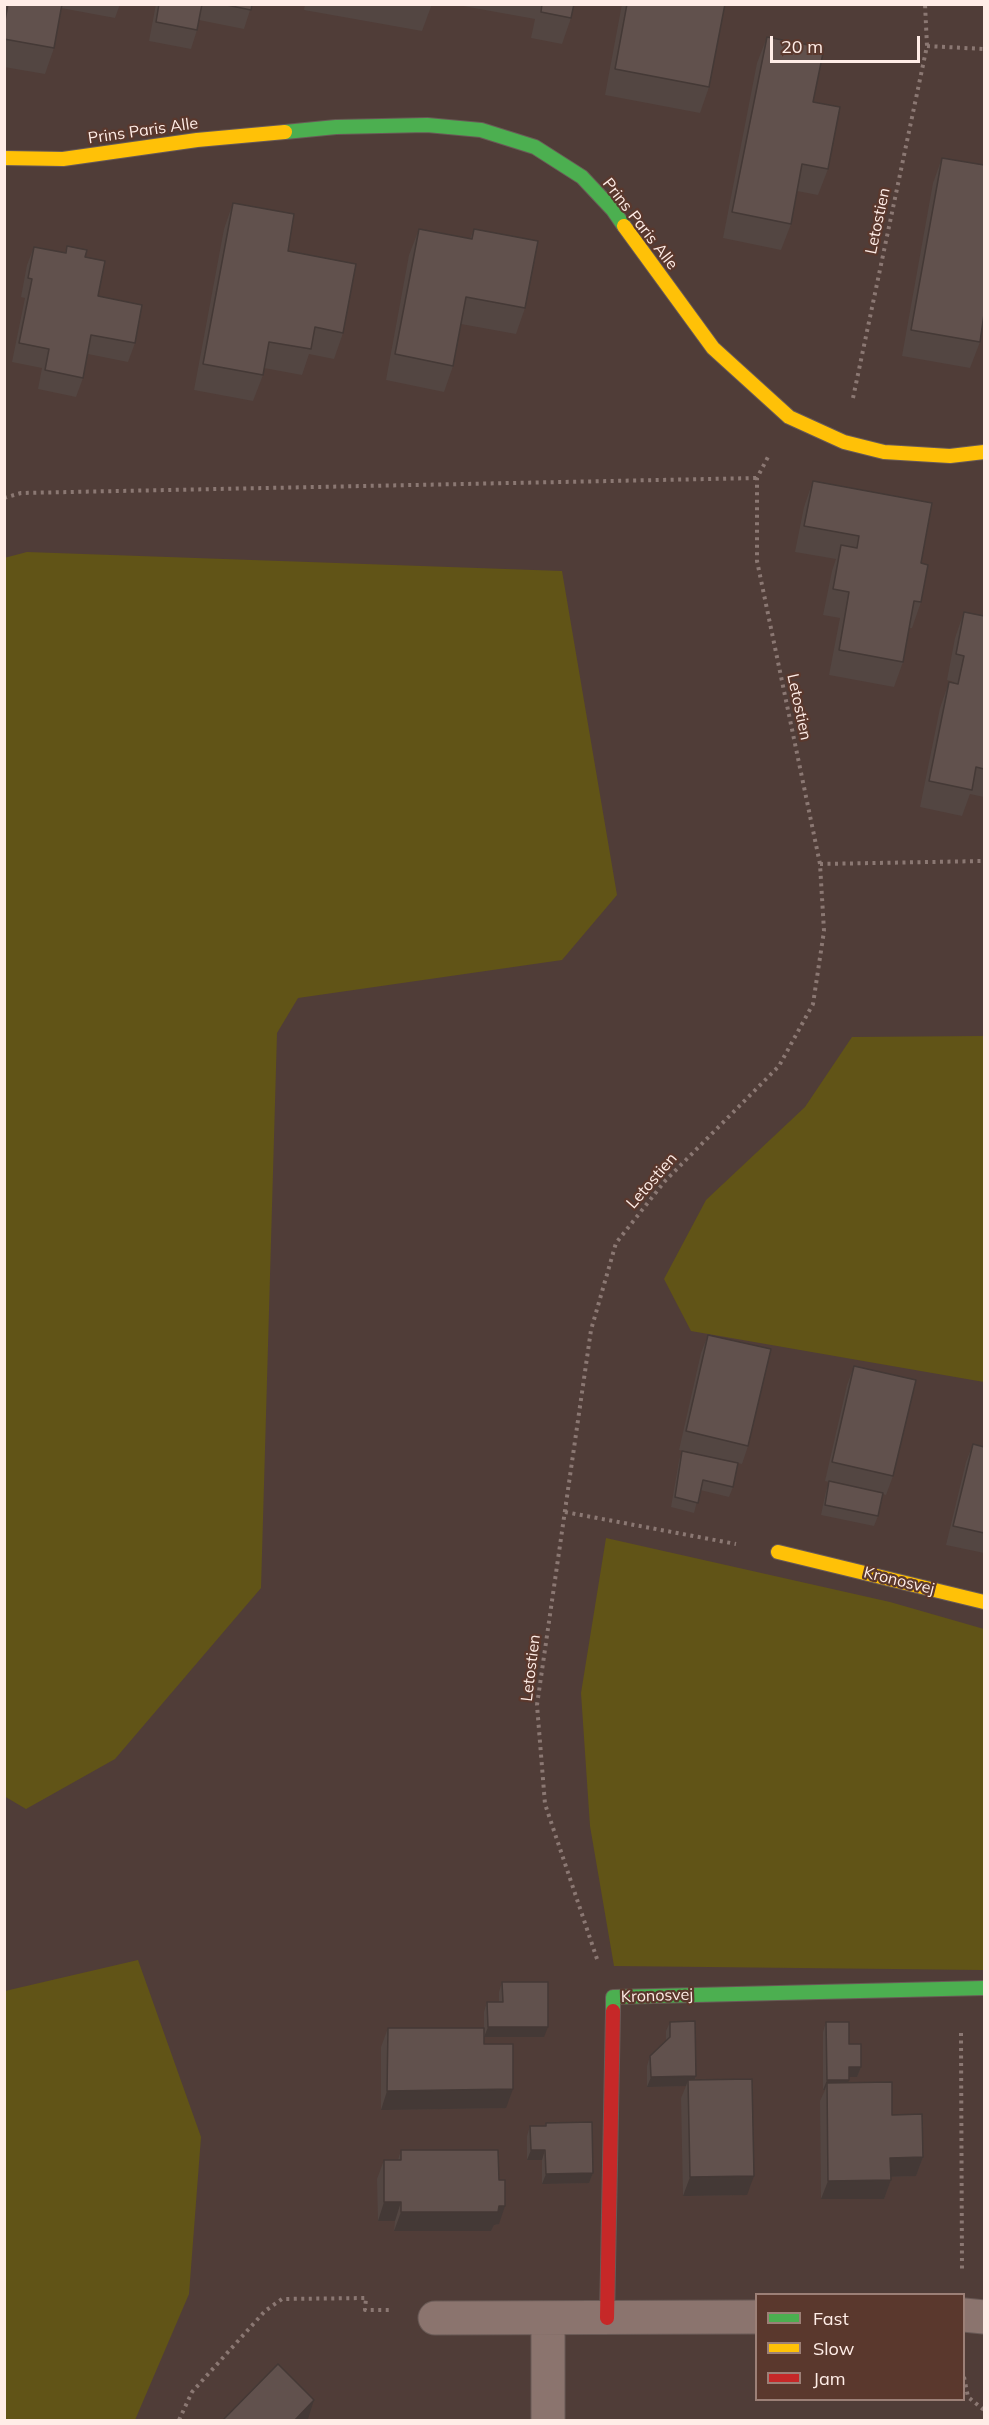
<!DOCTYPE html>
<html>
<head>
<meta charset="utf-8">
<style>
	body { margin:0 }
	#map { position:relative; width:989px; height:2425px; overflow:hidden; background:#503d38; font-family:Mulish,sans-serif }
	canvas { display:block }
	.frame { position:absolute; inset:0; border:6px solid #ffede7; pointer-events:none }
	.legend { position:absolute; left:755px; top:2293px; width:210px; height:108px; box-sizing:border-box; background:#5a382d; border:2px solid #9c8077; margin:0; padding:8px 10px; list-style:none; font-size:18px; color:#ffede7 }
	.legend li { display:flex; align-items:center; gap:12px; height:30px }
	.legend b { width:30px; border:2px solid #9c8077 }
	.scale { position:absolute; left:770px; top:36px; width:150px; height:27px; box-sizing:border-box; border:3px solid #ffede7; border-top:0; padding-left:8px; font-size:18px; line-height:21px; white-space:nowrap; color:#ffede7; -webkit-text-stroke:4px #5a382d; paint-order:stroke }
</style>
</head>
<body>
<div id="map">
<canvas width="989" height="2425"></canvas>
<div class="frame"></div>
<ul class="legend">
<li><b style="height:8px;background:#4caf50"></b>Fast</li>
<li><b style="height:8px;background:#ffc107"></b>Slow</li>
<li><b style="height:8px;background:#c62828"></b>Jam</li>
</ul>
<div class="scale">20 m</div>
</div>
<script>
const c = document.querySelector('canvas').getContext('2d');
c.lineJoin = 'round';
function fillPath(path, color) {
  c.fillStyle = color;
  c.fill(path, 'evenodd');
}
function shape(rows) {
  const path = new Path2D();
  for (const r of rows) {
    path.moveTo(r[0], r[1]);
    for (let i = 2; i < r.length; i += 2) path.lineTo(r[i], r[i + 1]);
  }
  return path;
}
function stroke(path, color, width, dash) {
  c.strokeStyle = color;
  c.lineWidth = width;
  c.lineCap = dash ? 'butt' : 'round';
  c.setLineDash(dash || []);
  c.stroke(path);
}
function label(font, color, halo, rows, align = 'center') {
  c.font = font + ' Mulish,sans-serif';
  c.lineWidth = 4.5;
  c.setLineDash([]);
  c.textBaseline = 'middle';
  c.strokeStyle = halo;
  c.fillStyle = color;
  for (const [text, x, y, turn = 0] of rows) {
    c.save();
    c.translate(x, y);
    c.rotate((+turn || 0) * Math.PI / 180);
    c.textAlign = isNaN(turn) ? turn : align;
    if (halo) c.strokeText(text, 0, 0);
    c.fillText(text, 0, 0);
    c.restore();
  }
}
const green = shape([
	[27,552,562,571,617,895,562,960,298,998,277,1033,261,1588,115,1759,26,1809,4,1796,4,558],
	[984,1036,984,1382,691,1331,664,1279,706,1200,805,1107,852,1037],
	[606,1538,890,1602,984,1629,984,1970,614,1966,590,1826,581,1693],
	[138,1960,201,2137,189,2294,135,2420,5,2420,5,1991]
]);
const path = shape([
	[927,46,984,49],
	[853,398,927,46,925,4],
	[4,498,21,493,757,478],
	[820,864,984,861],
	[565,1512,736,1544],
	[597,1959,545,1804,537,1705,591,1330,616,1243,665,1181,779,1066,813,1004,824,931,820,864,757,561,757,478,769,455],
	[961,2033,962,2271],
	[964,2377,968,2397,984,2410],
	[179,2420,192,2392,265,2311,282,2299,366,2298,365,2310,392,2310]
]);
const street = shape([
	[964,2315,984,2317],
	[435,2318,756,2317],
	[548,2319,548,2420]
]);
const fast = shape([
	[285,132,336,127,427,125,481,130,535,147,582,177,613,210,624,226],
	[613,2011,613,1997,984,1988]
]);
const slow = shape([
	[4,158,63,159,197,140,285,132],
	[624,226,713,348,789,417,844,442,884,452,950,456,984,452],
	[778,1552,984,1602]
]);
const jam = shape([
	[607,2318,613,2011]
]);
const wall = shape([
	[4,4,120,4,115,18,61,8,54,48,45,74,4,67],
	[156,4,252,4,244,29,199,20,197,30,191,49,149,41],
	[305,4,432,4,422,31,304,10],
	[463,4,574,4,571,18,562,44,531,38,535,19,463,6],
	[622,4,725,4,709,87,700,113,605,95],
	[767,37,813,102,828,169,818,195,797,191,791,224,781,250,723,238,757,63],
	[942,158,980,342,970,368,902,356,933,183],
	[233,203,288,251,343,333,334,359,309,354,302,375,264,368,263,375,253,401,194,390,224,229],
	[419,229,470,239,474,229,525,308,516,334,461,324,453,366,444,392,386,380,409,255],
	[67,246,85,257,98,296,135,343,128,362,88,354,83,378,76,397,38,389,42,368,12,362,25,298,21,297,27,265,34,247,65,253],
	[813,481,921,563,921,602,912,628,909,628,903,662,894,687,829,675,840,618,823,615,832,571,836,559,795,552,804,507],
	[964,612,984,616,984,797,970,794,962,816,920,807,940,708,949,682,954,683,954,682,947,680,955,638],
	[708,1335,748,1446,742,1464,738,1463,733,1487,729,1497,700,1490,694,1513,671,1507,679,1461,682,1451,717,1459,679,1450,701,1353],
	[854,1366,893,1476,886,1495,883,1494,878,1516,874,1526,821,1515,826,1491,829,1482,825,1481,847,1385],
	[973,1444,984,1447,984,1553,946,1545,966,1462],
	[502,1982,544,2037,484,2037,484,2044,506,2108,381,2110,381,2047,388,2028,484,2037,484,2012,487,2002,499,2002,499,1992],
	[670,2022,696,2076,695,2080,747,2195,683,2196,681,2098,686,2086,647,2087,647,2066,650,2056,666,2041,666,2031],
	[826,2022,849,2044,861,2067,857,2077,849,2077,848,2082,892,2115,923,2157,916,2176,891,2177,891,2180,884,2199,821,2199,820,2101,825,2090,823,2090,823,2032],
	[546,2123,593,2173,589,2183,542,2184,542,2160,527,2160,527,2136,530,2126,544,2126],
	[401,2150,499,2224,494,2225,491,2231,394,2231,395,2221,378,2221,377,2179,384,2160,398,2160]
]);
const shadedWall = shape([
	[488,2027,548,2027,544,2037,484,2037],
	[849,2067,861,2067,857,2077,845,2077],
	[696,2076,692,2086,688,2080,686,2086,647,2087,651,2077],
	[827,2080,849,2080,846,2090,827,2083,825,2090,823,2090],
	[513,2089,506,2108,381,2110,387,2091],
	[531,2150,545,2150,542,2160,527,2160],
	[923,2157,916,2176,883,2177,890,2158],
	[593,2173,589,2183,542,2184,546,2174],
	[754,2176,747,2195,683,2196,690,2177],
	[891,2180,884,2199,821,2199,828,2181],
	[384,2202,401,2202,395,2221,378,2221],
	[505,2206,499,2224,494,2225,491,2231,394,2231,401,2212],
	[314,2400,308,2419,306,2421,294,2421]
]);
const building = shape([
	[8,4,62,4,54,48,4,39,4,26,8,4],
	[159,4,202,4,197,30,156,22,159,4],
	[222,4,252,4,251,10,222,4],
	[542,4,574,4,571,18,541,12,542,4],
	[627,4,725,4,709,87,615,69,627,4],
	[767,37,824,48,813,102,840,107,828,169,802,164,791,224,732,212,767,37],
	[942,158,984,165,984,314,980,342,911,330,942,158],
	[233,203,294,214,288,251,356,264,343,333,315,327,311,349,269,342,263,375,203,364,233,203],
	[419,229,472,239,474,229,538,241,525,308,466,297,453,366,395,354,419,229],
	[67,246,87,250,85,257,105,261,98,296,142,305,135,343,91,335,83,378,45,370,49,349,19,343,32,279,28,278,34,247,66,253,67,246],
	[813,481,932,503,921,563,928,565,921,602,914,601,903,662,839,650,849,592,833,589,841,545,857,548,859,536,804,526,813,481],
	[964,612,984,616,984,769,976,767,972,790,929,781,949,682,958,684,964,656,956,654,964,612],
	[708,1335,771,1349,748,1446,686,1431,708,1335],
	[854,1366,916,1380,893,1476,832,1462,854,1366],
	[973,1444,984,1447,984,1533,953,1526,973,1444],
	[682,1451,738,1463,733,1487,703,1480,698,1503,675,1497,682,1451],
	[829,1481,883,1493,878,1516,825,1505,829,1481],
	[502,1982,548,1982,548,2027,488,2027,487,2002,503,2002,502,1982],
	[695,2021,696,2076,651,2077,650,2056,670,2037,670,2022,695,2021],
	[826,2022,849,2022,849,2044,861,2044,861,2067,849,2067,849,2080,827,2080,826,2022],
	[388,2028,484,2028,484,2044,513,2044,513,2089,387,2091,388,2028],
	[752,2079,754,2176,690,2177,688,2080,752,2079],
	[892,2082,892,2115,922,2114,923,2157,890,2158,891,2180,828,2181,827,2083,892,2082],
	[592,2122,593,2173,546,2174,545,2150,531,2150,530,2126,546,2126,546,2123,592,2122],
	[401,2150,498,2150,499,2180,505,2180,505,2206,499,2206,498,2212,401,2212,401,2202,384,2202,384,2160,401,2160,401,2150],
	[278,2364,314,2400,294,2421,222,2421,278,2364]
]);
const streetNames = [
	["Prins Paris Alle",143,131,-8],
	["Letostien",878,221,-78],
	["Prins Paris Alle",640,224,52],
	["Letostien",799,707,78],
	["Letostien",652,1181,-49],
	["Kronosvej",899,1581,14],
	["Letostien",531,1668,-83],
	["Kronosvej",657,1996,-2]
];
fillPath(green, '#615417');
stroke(street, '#695a56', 35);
stroke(fast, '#695a56', 16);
stroke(slow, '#695a56', 16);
stroke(jam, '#695a56', 16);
stroke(path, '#8b7873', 4, [3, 4.5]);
stroke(street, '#8b746e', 33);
stroke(fast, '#4caf50', 14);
stroke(slow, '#ffc107', 14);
stroke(jam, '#c62828', 14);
fillPath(wall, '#534642');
fillPath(shadedWall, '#443936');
fillPath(building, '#61514d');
stroke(building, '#443936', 1.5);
label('16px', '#ffede7', '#5a382d', streetNames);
</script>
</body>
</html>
